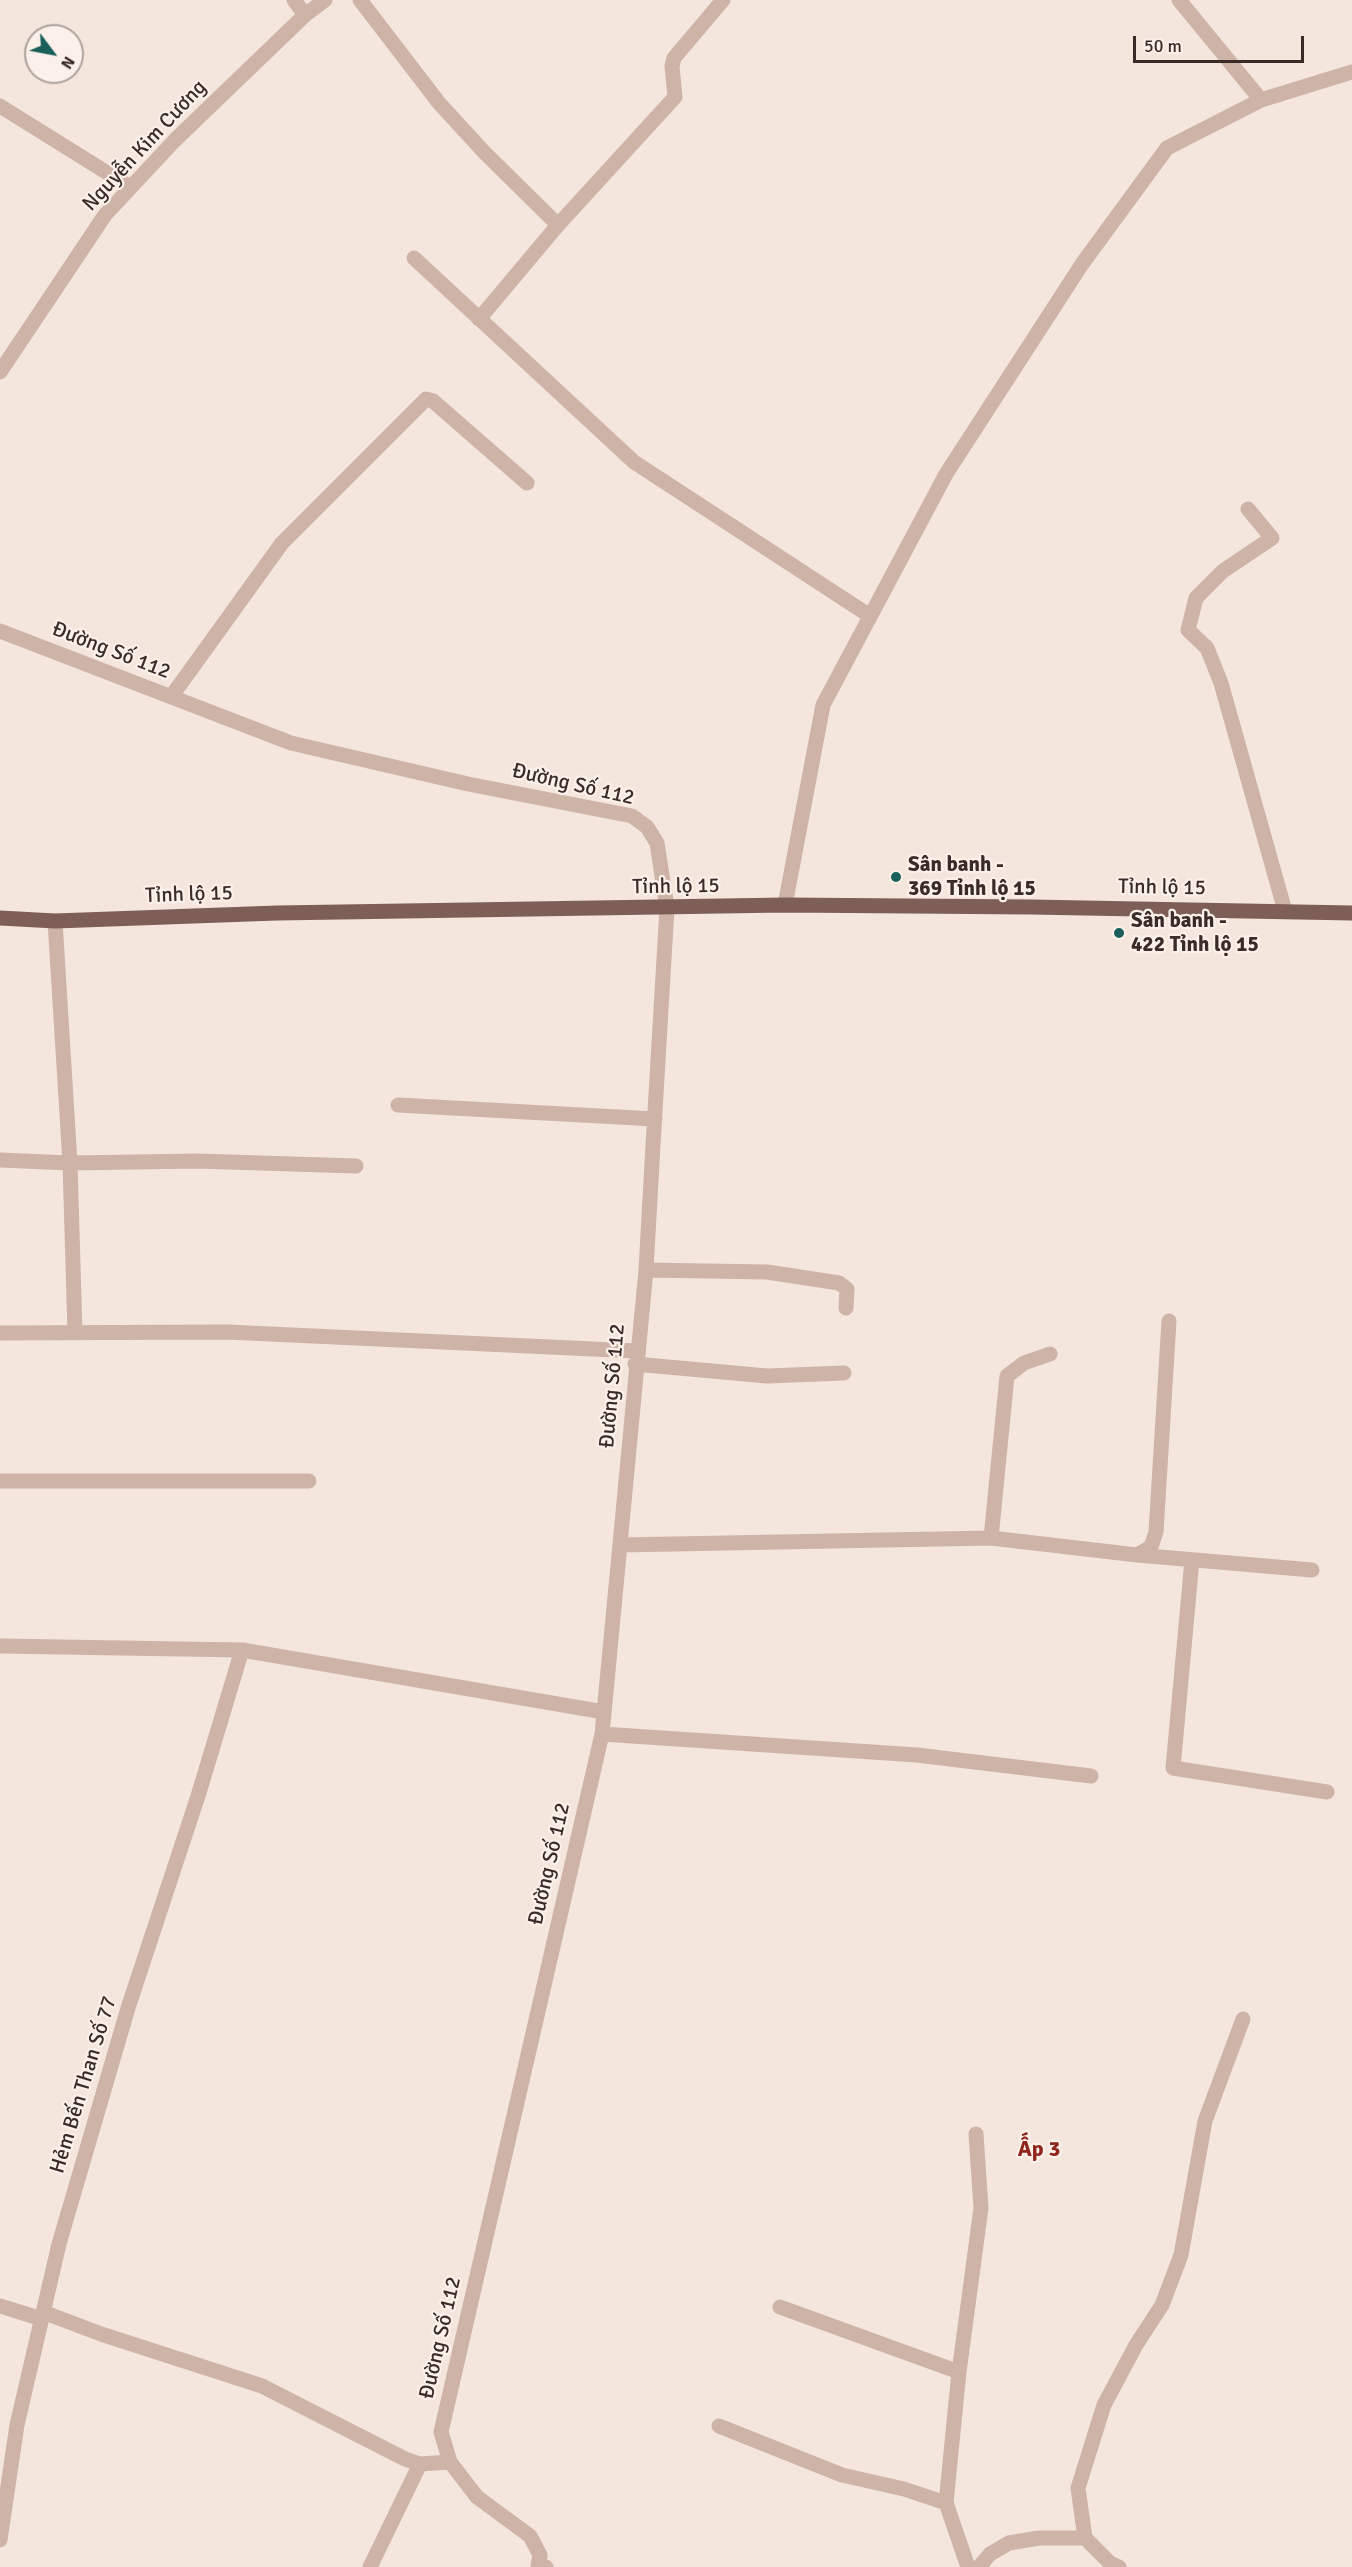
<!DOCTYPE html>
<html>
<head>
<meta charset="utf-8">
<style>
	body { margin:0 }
	#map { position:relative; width:1352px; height:2567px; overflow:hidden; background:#f4e6dd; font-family:Signika,sans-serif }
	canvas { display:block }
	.north { position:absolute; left:24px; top:24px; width:60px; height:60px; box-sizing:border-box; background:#fbf1ea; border:2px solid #aea29c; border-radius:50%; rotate:122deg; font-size:16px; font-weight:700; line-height:24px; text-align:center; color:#3a2b28 }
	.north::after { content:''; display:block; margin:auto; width:21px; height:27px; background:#1a5f59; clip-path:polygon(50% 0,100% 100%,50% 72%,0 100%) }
	.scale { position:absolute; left:1133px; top:36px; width:171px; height:27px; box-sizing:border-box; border:3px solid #3a2b28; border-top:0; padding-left:8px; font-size:18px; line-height:21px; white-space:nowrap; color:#3a2b28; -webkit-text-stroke:4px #fbf1ea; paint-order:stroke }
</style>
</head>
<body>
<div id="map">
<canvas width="1352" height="2567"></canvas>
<div class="north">N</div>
<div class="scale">50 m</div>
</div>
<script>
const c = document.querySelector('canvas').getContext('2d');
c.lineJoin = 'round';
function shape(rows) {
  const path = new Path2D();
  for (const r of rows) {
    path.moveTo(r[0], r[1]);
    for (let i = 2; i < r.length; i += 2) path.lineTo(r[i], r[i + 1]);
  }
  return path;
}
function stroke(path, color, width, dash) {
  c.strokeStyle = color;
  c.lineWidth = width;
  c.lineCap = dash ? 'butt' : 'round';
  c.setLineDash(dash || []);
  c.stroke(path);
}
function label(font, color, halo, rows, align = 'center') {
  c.font = font + ' Signika,sans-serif';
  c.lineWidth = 4.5;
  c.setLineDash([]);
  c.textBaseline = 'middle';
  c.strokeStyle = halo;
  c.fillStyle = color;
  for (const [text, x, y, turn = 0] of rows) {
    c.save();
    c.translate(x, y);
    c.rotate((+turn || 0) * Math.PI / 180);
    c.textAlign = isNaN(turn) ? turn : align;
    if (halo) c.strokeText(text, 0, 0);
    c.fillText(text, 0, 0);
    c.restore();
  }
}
const minor = shape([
	[294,0,305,15],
	[360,0,439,103,484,152,558,225],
	[1179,0,1261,100],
	[0,106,130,187],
	[414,258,634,462,870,616],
	[479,319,558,225,675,97,672,66,674,58,723,0],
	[0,372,105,215,175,140,305,15,325,0],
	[1248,509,1272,538,1223,571,1196,598,1188,630,1207,648,1221,683,1285,911],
	[0,631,291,743,468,784,632,816,647,827,657,843,667,908,653,1145,646,1270,602,1734,441,2432,450,2462,477,2497,530,2536,540,2555,538,2565,546,2567],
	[171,697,282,543,426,399,433,401,527,483],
	[785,905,823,705,946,474,1082,264,1167,148,1261,100,1352,72],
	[55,921,70,1163,75,1333],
	[398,1105,655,1119],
	[0,1160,70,1163,197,1161,356,1166],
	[646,1270,767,1272,839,1283,847,1289,846,1308],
	[0,1333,227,1332,636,1351],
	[635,1364,767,1376,844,1373],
	[0,1481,309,1481],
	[991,1538,1007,1376,1024,1363,1050,1354],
	[620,1545,991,1538,1137,1555,1151,1547,1156,1532,1169,1321],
	[1137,1555,1312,1570],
	[1192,1560,1173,1768,1327,1792],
	[0,1646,242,1650,604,1712],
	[602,1734,917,1755,1091,1776],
	[0,2306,42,2319],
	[780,2307,959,2372],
	[43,2312,101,2334,262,2386,405,2459,420,2464,450,2462],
	[719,2426,842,2475,904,2489,946,2503],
	[0,2540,17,2425,59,2244,128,2008,198,1796,242,1650],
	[370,2567,420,2464],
	[968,2567,946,2503,959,2372,981,2208,976,2134],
	[979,2567,990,2554,1009,2543,1039,2538,1085,2538],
	[1119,2567,1110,2563,1085,2538,1078,2488,1104,2405,1136,2345,1162,2305,1181,2255,1205,2121,1243,2019]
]);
const major = shape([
	[0,918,55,921,277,913,785,905,1031,907,1352,913]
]);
const markers = [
	[896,877,6,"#1a5f59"],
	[1119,933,6,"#1a5f59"]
];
const streetNames = [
	["Nguyễn Kim Cương",145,146,-47],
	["Đường Số 112",111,651,21],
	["Đường Số 112",573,785,13],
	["Tỉnh lộ 15",676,887,-1],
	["Tỉnh lộ 15",1162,888,1],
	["Tỉnh lộ 15",189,895,-2],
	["Đường Số 112",613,1386,-85],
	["Đường Số 112",550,1864,-77],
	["Hẻm Bến Than Số 77",84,2085,-73],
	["Đường Số 112",441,2338,-77]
];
const poiNames = [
	["Sân banh -",908,865],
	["369 Tỉnh lộ 15",908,889],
	["Sân banh -",1131,921],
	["422 Tỉnh lộ 15",1131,945]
];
const neighbourhoodNames = [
	["Ấp 3",1039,2150]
];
stroke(minor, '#ceb3a7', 15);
stroke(major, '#7d5f58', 15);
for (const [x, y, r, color] of markers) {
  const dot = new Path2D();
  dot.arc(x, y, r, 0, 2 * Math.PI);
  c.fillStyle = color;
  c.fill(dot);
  stroke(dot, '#fbf1ea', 2);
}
label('21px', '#3a2b28', '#fbf1ea', streetNames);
label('bold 21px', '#3a2b28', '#fbf1ea', poiNames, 'left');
label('bold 22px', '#8f251b', '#fbf1ea', neighbourhoodNames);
</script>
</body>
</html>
